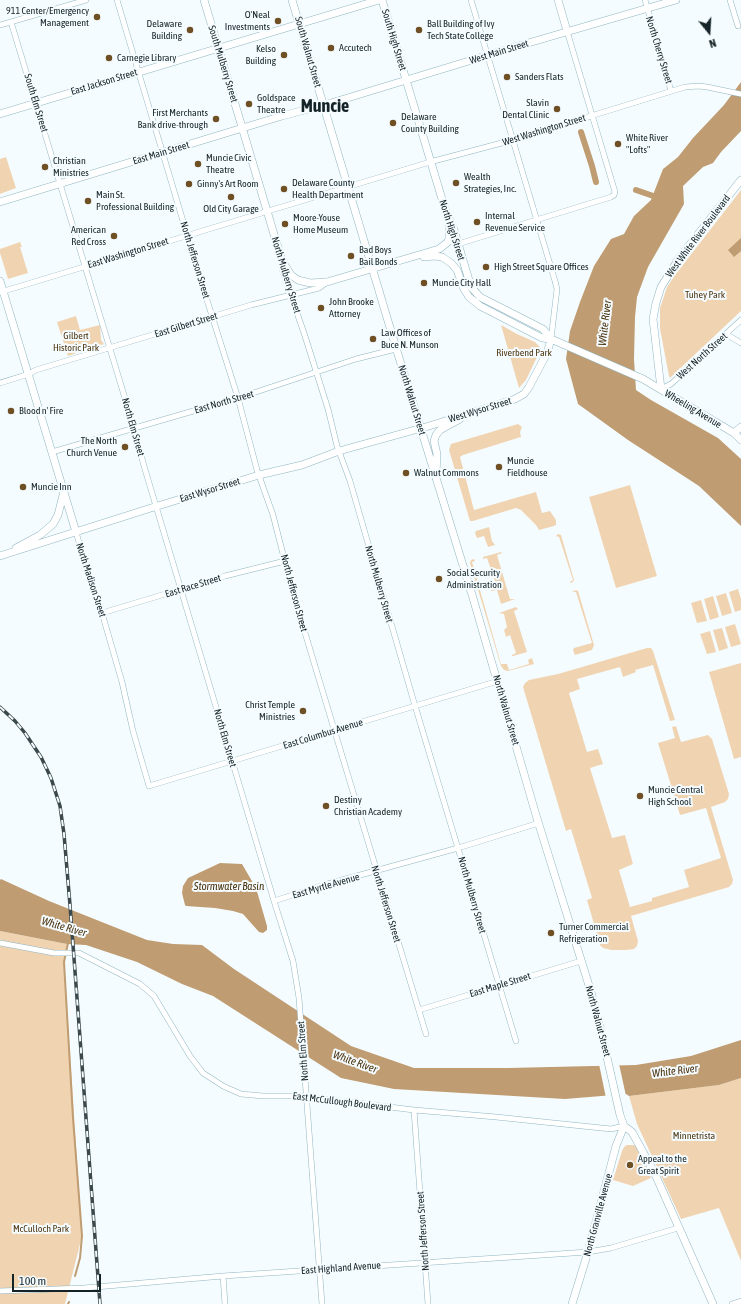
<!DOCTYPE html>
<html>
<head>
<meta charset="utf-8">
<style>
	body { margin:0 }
	#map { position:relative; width:741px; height:1304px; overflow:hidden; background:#f5fcff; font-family:"Asap Condensed",sans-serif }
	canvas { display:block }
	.north { position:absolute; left:689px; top:12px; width:40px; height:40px; -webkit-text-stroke:3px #f5fcff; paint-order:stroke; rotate:162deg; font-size:11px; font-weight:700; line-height:16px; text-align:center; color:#142327 }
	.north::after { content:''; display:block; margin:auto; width:14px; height:18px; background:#142327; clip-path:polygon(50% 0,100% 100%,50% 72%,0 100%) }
	.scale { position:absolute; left:12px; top:1274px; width:89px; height:18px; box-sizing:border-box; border:2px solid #142327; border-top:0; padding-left:5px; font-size:12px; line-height:14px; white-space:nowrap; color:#142327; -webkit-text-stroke:3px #f5fcff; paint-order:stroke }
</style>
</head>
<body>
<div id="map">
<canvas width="741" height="1304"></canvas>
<div class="north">N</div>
<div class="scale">100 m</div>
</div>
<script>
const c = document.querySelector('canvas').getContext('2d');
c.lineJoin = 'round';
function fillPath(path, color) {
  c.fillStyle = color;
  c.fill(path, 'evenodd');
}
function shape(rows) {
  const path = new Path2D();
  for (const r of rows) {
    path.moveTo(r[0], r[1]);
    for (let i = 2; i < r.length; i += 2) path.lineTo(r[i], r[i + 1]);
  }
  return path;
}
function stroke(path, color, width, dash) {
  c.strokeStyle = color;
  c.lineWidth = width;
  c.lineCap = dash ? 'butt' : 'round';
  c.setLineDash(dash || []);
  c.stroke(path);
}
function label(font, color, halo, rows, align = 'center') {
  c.font = font + ' "Asap Condensed",sans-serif';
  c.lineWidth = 4;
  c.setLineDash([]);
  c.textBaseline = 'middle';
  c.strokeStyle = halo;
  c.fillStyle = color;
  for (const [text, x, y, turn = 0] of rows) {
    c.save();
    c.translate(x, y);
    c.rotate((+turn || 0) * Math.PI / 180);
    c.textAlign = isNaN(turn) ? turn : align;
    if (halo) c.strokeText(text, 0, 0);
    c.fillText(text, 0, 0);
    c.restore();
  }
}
const green = shape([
	[6,157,16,188,0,194,0,159],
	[741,190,741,311,670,378,669,376,660,329,660,308,667,287,675,275],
	[20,242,22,247,20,247,28,273,8,279,0,253,0,249],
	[76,316,80,330,100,325,101,340,104,344,68,356,57,322],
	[501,325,517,334,535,342,540,347,538,355,526,380,519,388],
	[518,424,522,427,520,432,521,437,463,455,460,457,474,510,536,492,542,513,550,511,556,520,556,525,554,526,539,530,536,525,521,510,516,508,473,521,470,521,449,450,451,444],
	[630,485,657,576,616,588,589,497],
	[489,527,492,541,495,545,488,547,484,536,477,538,475,533,476,531],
	[558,534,561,535,574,580,573,582,570,583,570,582,573,580,559,537,556,536],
	[501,552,502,553,497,555,510,599,515,599,501,604,497,590,491,591,489,583,495,581,487,558,483,559,483,557],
	[474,559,475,561,472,562,501,664,507,664,509,670,529,664,528,660,532,658,534,664,508,671,504,670,501,666,470,563,471,560],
	[738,589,741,599,741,610,735,612,729,592],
	[576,590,578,591,594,645,592,650,575,655,573,650,574,648,592,643,576,592,572,592],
	[726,593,732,613,722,616,716,596],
	[713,596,719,617,710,620,704,599],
	[701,600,707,621,697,623,691,603],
	[516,607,518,609,514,611,527,652,513,656,512,656,512,655,516,653,510,635,506,637,504,630,507,627,504,614,499,613],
	[735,624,741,644,731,647,725,627],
	[722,628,728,648,719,651,713,630],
	[710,631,716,652,707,654,700,634],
	[647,648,651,648,653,651,675,720,670,721,653,665,635,670,636,672,623,677,620,667,577,679,580,689,569,693,587,752,598,749,603,764,590,768,612,838,625,835,633,864,619,870,630,907,652,901,652,898,689,887,684,870,721,858,706,808,680,815,658,743,675,738,672,727,676,726,681,742,708,735,712,739,729,794,728,799,725,802,711,807,733,880,732,884,729,887,631,916,638,941,637,946,634,949,626,950,611,950,603,948,600,945,587,900,592,898,571,829,566,831,523,687,525,683,529,680,558,674],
	[741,663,741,757,734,759,709,672],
	[0,931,67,944,64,962,82,1236,65,1304,0,1304],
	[741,1078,741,1261,719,1208,681,1219,637,1124,629,1096,719,1085],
	[627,1145,633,1145,636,1146,651,1178,633,1186,613,1180,622,1151,624,1147]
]);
const water = shape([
	[741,82,741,131,721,152,713,163,703,167,683,186,684,204,648,267,637,297,635,317,634,359,636,390,651,400,718,438,741,459,741,526,699,486,628,440,578,404,566,359,570,331,580,302,594,266,611,239,624,234,634,216,651,200,663,169,678,157,693,138,724,105],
	[741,238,741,251,734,257,728,250],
	[220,863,242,864,256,888,267,926,267,930,263,933,259,932,243,914,233,911,215,908,186,906,185,905,182,893,183,886,188,878],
	[1,879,49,901,147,940,173,944,202,945,234,969,351,1046,414,1068,508,1068,636,1065,691,1056,741,1040,741,1078,719,1085,629,1096,626,1094,565,1099,394,1089,341,1078,213,996,182,984,137,962,86,945,67,944,0,931,0,880]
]);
const pier = shape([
	[599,1064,619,1064,626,1096,606,1098]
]);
const stream = shape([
	[68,943,64,962,73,1118,82,1236,80,1258,75,1276],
	[68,1304,69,1302]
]);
const canal = shape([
	[581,132,592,166,596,182],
	[636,190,659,198]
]);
const street = shape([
	[117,0,200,278,238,398,257,470,273,515,293,593,426,1034],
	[471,0,555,281,557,289,551,339],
	[645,0,671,91],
	[730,0,738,26],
	[11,22,134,428,144,466,274,901,293,961,299,998,322,1304],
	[0,25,86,0],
	[458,244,611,197,614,195,615,192,567,31],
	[282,261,282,269,290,293,304,333,328,409,337,446,350,481,413,699,516,1041],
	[1,292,430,162,513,140,685,87,699,86,707,87,741,94],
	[726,334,741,343],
	[0,383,29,374,36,370,251,305,319,288,327,282],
	[661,389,671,384,741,320],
	[52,452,238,398,356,359,396,349],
	[76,532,87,570,102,613,122,682,133,731,149,786,498,681],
	[102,613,225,576,285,561],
	[274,901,324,885,458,848,539,823],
	[0,943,54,953,79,953,140,984,154,996,190,1056,203,1073,223,1086,241,1094,263,1096,300,1096,414,1110,496,1117,611,1129,624,1126],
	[419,1010,581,961],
	[414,1110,428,1304],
	[223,1276,225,1304],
	[0,1291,84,1288,223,1276,588,1252,611,1248,678,1228],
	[732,1304,741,1301]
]);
const secondary = shape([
	[204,0,282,261,291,275,298,280,310,283,327,282,439,249,448,242,449,238,449,220],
	[292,0,397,351,473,598,536,815,591,992,604,1044,620,1115,624,1126,632,1132,655,1174,713,1304],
	[382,0,445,209,454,230,471,287,480,297,543,329,551,339],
	[558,0,567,31],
	[0,114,379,0],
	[0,202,282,116,331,103,518,46,676,0],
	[424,257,435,256,442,257,451,263,457,270,464,289,469,297,480,306,542,338,551,339,643,379,734,433,741,440],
	[0,281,76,532],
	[661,389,653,319,656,303,661,287,680,257,741,180],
	[734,433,741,427],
	[436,473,437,454,434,441,436,435,440,430,460,419],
	[16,548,40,535,53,524,58,515,64,491],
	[0,556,151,508,259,475,302,465,339,451,429,426,515,399,524,394,529,387,547,353,551,339],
	[572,1304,588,1252,616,1146,624,1126]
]);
const rail = shape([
	[0,707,15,721,25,733,41,757,51,778,60,806,64,834,70,905,100,1304]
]);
const markers = [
	[97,17,4,"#6f5025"],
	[278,21,4,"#6f5025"],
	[190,30,4,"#6f5025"],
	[419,30,4,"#6f5025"],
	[331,48,4,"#6f5025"],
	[284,55,4,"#6f5025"],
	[109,58,4,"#6f5025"],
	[507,77,4,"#6f5025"],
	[249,104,4,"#6f5025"],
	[557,109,4,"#6f5025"],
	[216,119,4,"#6f5025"],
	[393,123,4,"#6f5025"],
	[618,144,4,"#6f5025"],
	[198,164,4,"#6f5025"],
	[45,167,4,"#6f5025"],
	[456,183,4,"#6f5025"],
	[189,184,4,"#6f5025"],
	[284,189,4,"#6f5025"],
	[231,197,4,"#6f5025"],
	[88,201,4,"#6f5025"],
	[477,222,4,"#6f5025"],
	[285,224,4,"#6f5025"],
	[114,236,4,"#6f5025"],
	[351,256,4,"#6f5025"],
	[486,267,4,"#6f5025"],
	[424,283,4,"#6f5025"],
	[321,308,4,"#6f5025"],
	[373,339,4,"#6f5025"],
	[11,411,4,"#6f5025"],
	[125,447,4,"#6f5025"],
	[499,467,4,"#6f5025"],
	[406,473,4,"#6f5025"],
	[23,487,4,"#6f5025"],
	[439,579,4,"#6f5025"],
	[303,711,4,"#6f5025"],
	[640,796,4,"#6f5025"],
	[326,806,4,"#6f5025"],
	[551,933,4,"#6f5025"],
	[630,1165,4,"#6f5025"]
];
const poiNames = [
	["911 Center/Emergency",89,11,"right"],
	["Management",89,23,"right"],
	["O'Neal",270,15,"right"],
	["Investments",270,27,"right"],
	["Delaware",182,24,"right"],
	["Building",182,36,"right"],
	["Ball Building of Ivy",427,24],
	["Tech State College",427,36],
	["Accutech",339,48],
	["Kelso",276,49,"right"],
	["Building",276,61,"right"],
	["Carnegie Library",117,58],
	["Sanders Flats",515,77],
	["Goldspace",257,98],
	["Theatre",257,110],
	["Slavin",549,103,"right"],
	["Dental Clinic",549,115,"right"],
	["First Merchants",208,113,"right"],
	["Bank drive-through",208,125,"right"],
	["Delaware",401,117],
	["County Building",401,129],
	["White River",626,138],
	["\"Lofts\"",626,150],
	["Muncie Civic",206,158],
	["Theatre",206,170],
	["Christian",53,161],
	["Ministries",53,173],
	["Wealth",464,177],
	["Strategies, Inc.",464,189],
	["Delaware County",292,183],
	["Health Department",292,195],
	["Ginny's Art Room",197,184],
	["Main St.",96,195],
	["Professional Building",96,207],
	["Old City Garage",231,209,"center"],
	["Internal",485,216],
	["Revenue Service",485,228],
	["Moore-Youse",293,218],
	["Home Museum",293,230],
	["American",106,230,"right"],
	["Red Cross",106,242,"right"],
	["Bad Boys",359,250],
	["Bail Bonds",359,262],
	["High Street Square Offices",494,267],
	["Muncie City Hall",432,283],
	["John Brooke",329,302],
	["Attorney",329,314],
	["Law Offices of",381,333],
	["Buce N. Munson",381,345],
	["Blood n' Fire",19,411],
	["The North",117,441,"right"],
	["Church Venue",117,453,"right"],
	["Muncie",507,461],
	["Fieldhouse",507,473],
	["Walnut Commons",414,473],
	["Muncie Inn",31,487],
	["Social Security",447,573],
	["Administration",447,585],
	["Christ Temple",295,705,"right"],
	["Ministries",295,717,"right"],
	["Muncie Central",648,790],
	["High School",648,802],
	["Destiny",334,800],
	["Christian Academy",334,812],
	["Turner Commercial",559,927],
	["Refrigeration",559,939],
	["Appeal to the",638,1159],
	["Great Spirit",638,1171]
];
const streetNames = [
	["South High Street",394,40,73],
	["North Cherry Street",659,50,73],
	["South Walnut Street",308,52,74],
	["West Main Street",499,52,-17],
	["South Mulberry Street",223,64,73],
	["East Jackson Street",104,82,-17],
	["South Elm Street",36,103,73],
	["West Washington Street",544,130,-17],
	["East Main Street",161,153,-17],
	["North High Street",452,230,72],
	["West White River Boulevard",698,236,-53],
	["East Washington Street",128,253,-17],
	["North Jefferson Street",195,260,73],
	["North Mulberry Street",286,275,73],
	["East Gilbert Street",186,325,-17],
	["West North Street",702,356,-42],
	["North Walnut Street",412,400,73],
	["East North Street",224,402,-16],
	["Wheeling Avenue",693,409,31],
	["West Wysor Street",480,410,-17],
	["North Elm Street",133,427,74],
	["East Wysor Street",210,490,-17],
	["North Madison Street",91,580,72],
	["North Mulberry Street",379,584,74],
	["East Race Street",193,586,-17],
	["North Jefferson Street",294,593,75],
	["North Walnut Street",506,710,74],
	["East Columbus Avenue",323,734,-17],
	["North Elm Street",225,738,74],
	["East Myrtle Avenue",326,886,-16],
	["North Mulberry Street",472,895,74],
	["North Jefferson Street",386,904,73],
	["East Maple Street",500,985,-17],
	["North Walnut Street",598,1021,75],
	["North Elm Street",303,1051,-94],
	["East McCullough Boulevard",342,1102,7],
	["North Granville Avenue",598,1215,-75],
	["North Jefferson Street",423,1231,-94],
	["East Highland Avenue",341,1268,-4]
];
const parkNames = [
	["Tuhey Park",705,295],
	["Gilbert",76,336],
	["Historic Park",76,348],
	["Riverbend Park",524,353],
	["Minnetrista",694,1136],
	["McCulloch Park",41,1229]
];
const waterNames = [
	["White River",605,323,-83],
	["Stormwater Basin",229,887],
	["White River",64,927,16],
	["White River",355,1062,20],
	["White River",675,1071,-7]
];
const townNames = [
	["Muncie",325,106]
];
fillPath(green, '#f0d4b2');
fillPath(water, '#bf9c71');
fillPath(pier, '#f5fcff');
stroke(stream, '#bf9c71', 2);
stroke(canal, '#bf9c71', 6);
stroke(street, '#90b6c2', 6);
stroke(secondary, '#90b6c2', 8);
stroke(street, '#fff', 5);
stroke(secondary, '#fff', 7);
stroke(rail, '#3b484c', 3.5);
stroke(rail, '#f5fcff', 2, [6]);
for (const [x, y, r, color] of markers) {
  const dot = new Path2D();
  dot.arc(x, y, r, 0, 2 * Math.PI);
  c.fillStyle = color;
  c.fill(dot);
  stroke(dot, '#f5fcff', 1.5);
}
label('10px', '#142327', '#f5fcff', poiNames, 'left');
label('10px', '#142327', '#f5fcff', streetNames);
label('10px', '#4f3613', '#f5fcff', parkNames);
label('italic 11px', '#4a320e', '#f5fcff', waterNames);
label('bold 18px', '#142327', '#f5fcff', townNames);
</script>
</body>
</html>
